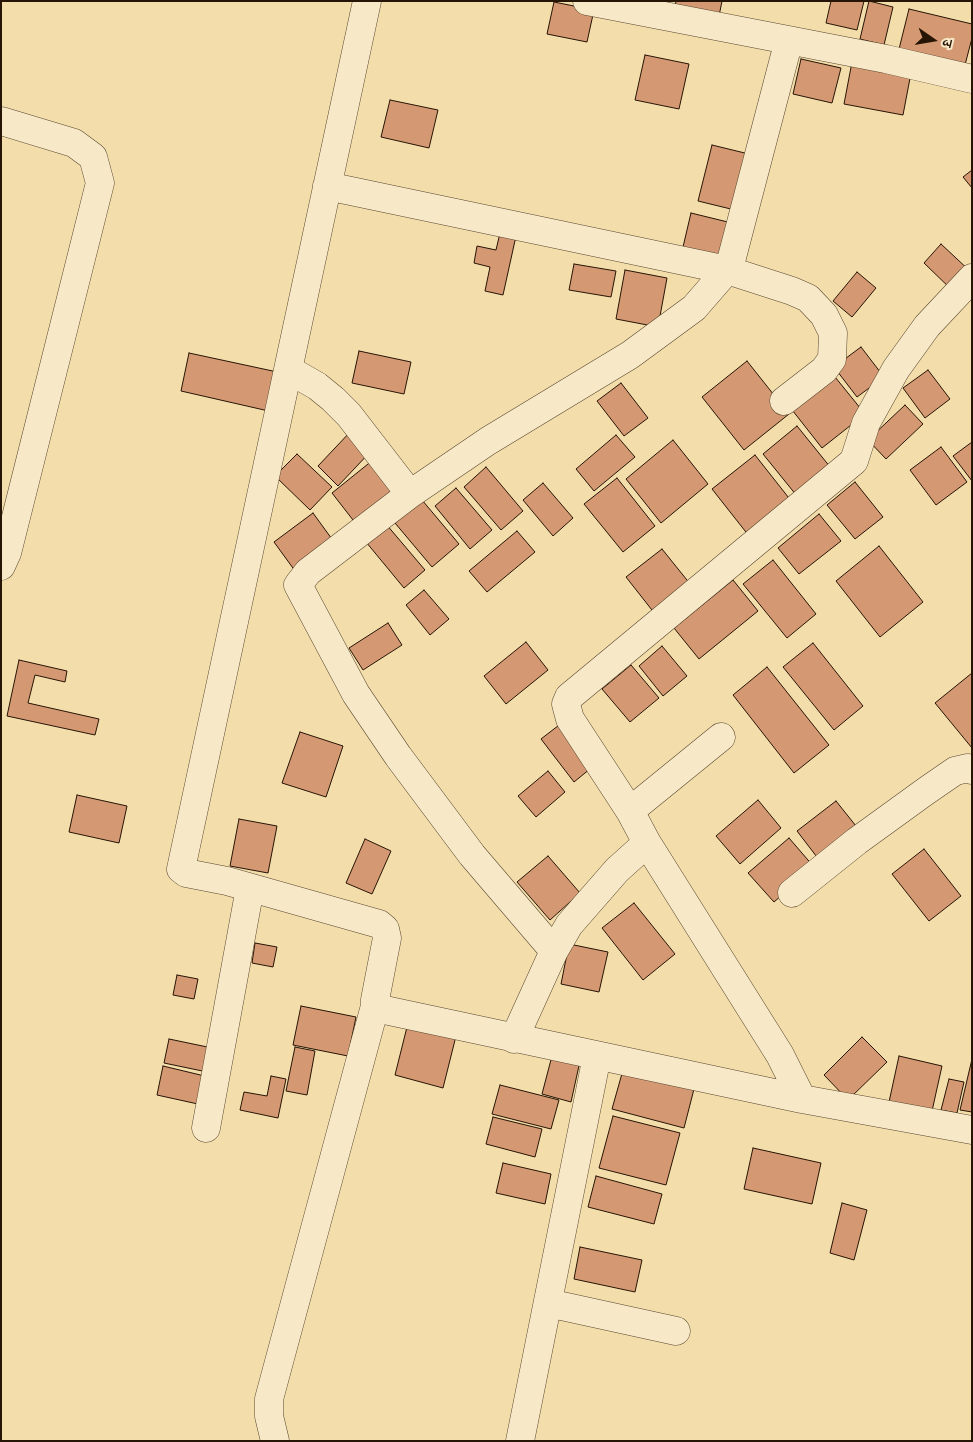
<!DOCTYPE html>
<html>
<head>
<meta charset="utf-8">
<style>
	body { margin:0 }
	#map { position:relative; width:973px; height:1442px; overflow:hidden; background:#f2ddab; font-family:"EB Garamond","Noto Serif Devanagari",serif }
	canvas { display:block }
	.frame { position:absolute; inset:0; border:2px solid #261405; pointer-events:none }
	.north { position:absolute; left:908px; top:15px; width:50px; height:50px; -webkit-text-stroke:4px #f7e9c8; paint-order:stroke; rotate:103deg; font-size:14px; font-weight:700; line-height:20px; text-align:center; color:#261405 }
	.north::after { content:''; display:block; margin:auto; width:18px; height:22px; background:#261405; clip-path:polygon(50% 0,100% 100%,50% 72%,0 100%) }
</style>
</head>
<body>
<div id="map">
<canvas width="973" height="1442"></canvas>
<div class="frame"></div>
<div class="north">उ</div>
</div>
<script>
const c = document.querySelector('canvas').getContext('2d');
c.lineJoin = 'round';
function fillPath(path, color) {
  c.fillStyle = color;
  c.fill(path, 'evenodd');
}
function shape(rows) {
  const path = new Path2D();
  for (const r of rows) {
    path.moveTo(r[0], r[1]);
    for (let i = 2; i < r.length; i += 2) path.lineTo(r[i], r[i + 1]);
  }
  return path;
}
function stroke(path, color, width, dash) {
  c.strokeStyle = color;
  c.lineWidth = width;
  c.lineCap = dash ? 'butt' : 'round';
  c.setLineDash(dash || []);
  c.stroke(path);
}
const building = shape([
	[676,1,722,1,719,16,675,7,676,1],
	[831,1,864,1,857,30,826,23,831,1],
	[869,1,893,7,884,45,860,39,869,1],
	[554,2,594,10,587,42,547,34,554,2],
	[909,9,972,24,972,38,965,65,899,49,909,9],
	[645,55,689,64,679,109,635,100,645,55],
	[801,59,841,68,832,103,793,94,801,59],
	[852,62,911,73,903,115,844,104,852,62],
	[390,100,438,110,429,148,381,137,390,100],
	[712,145,753,155,739,211,698,201,712,145],
	[972,170,972,188,963,177,972,170],
	[691,213,736,224,728,257,683,247,691,213],
	[500,233,516,236,503,295,485,291,490,267,474,263,477,246,496,250,500,233],
	[941,244,972,273,954,292,924,263,941,244],
	[574,264,616,271,611,297,569,290,574,264],
	[625,270,667,278,658,327,616,319,625,270],
	[857,272,876,288,852,317,833,301,857,272],
	[861,347,884,377,857,397,834,367,861,347],
	[359,351,411,362,404,394,352,383,359,351],
	[189,353,282,373,273,412,181,391,189,353],
	[747,361,789,414,744,450,702,397,747,361],
	[928,370,950,399,925,418,903,388,928,370],
	[831,372,865,414,822,448,789,406,831,372],
	[621,383,648,418,624,436,597,401,621,383],
	[905,405,923,424,886,459,868,440,905,405],
	[797,426,835,473,801,501,763,454,797,426],
	[352,430,372,450,338,486,318,466,352,430],
	[616,435,635,457,594,491,576,469,616,435],
	[673,440,708,484,661,523,626,479,673,440],
	[972,442,972,481,953,456,972,442],
	[941,447,967,482,936,505,910,470,941,447],
	[297,454,332,487,310,510,275,476,297,454],
	[755,455,796,507,753,541,712,489,755,455],
	[373,460,401,496,360,529,332,493,373,460],
	[486,467,523,511,501,530,464,487,486,467],
	[617,478,655,526,623,552,584,504,617,478],
	[855,482,883,517,855,539,827,505,855,482],
	[543,483,573,518,553,536,523,500,543,483],
	[456,488,492,530,470,549,435,506,456,488],
	[422,500,459,544,432,567,395,523,422,500],
	[313,513,337,546,298,575,274,542,313,513],
	[819,514,841,541,799,574,778,548,819,514],
	[386,524,425,570,404,588,366,542,386,524],
	[517,531,535,552,487,592,469,571,517,531],
	[879,546,923,602,880,637,836,581,879,546],
	[662,549,695,590,659,619,626,577,662,549],
	[773,560,816,614,787,638,743,584,773,560],
	[733,580,758,611,699,659,674,628,733,580],
	[424,590,449,619,430,635,406,605,424,590],
	[388,623,402,645,363,670,349,648,388,623],
	[526,642,548,670,506,704,484,676,526,642],
	[813,643,863,706,834,730,783,667,813,643],
	[662,646,687,676,663,696,639,666,662,646],
	[19,660,67,671,65,682,35,675,28,703,99,719,95,735,7,716,19,660],
	[631,665,659,698,630,722,602,689,631,665],
	[767,667,829,745,794,773,733,695,767,667],
	[972,673,972,748,935,703,972,673],
	[563,722,596,764,574,782,541,739,563,722],
	[300,732,343,746,326,797,282,783,300,732],
	[548,771,565,792,536,817,518,796,548,771],
	[77,795,127,806,119,843,69,832,77,795],
	[758,800,781,828,740,864,716,836,758,800],
	[836,801,860,831,820,861,797,831,836,801],
	[239,819,277,826,268,873,230,866,239,819],
	[789,838,814,867,774,902,748,873,789,838],
	[365,839,391,851,372,894,346,883,365,839],
	[924,849,961,896,929,921,892,874,924,849],
	[548,856,580,893,550,920,517,882,548,856],
	[634,903,675,954,643,980,602,928,634,903],
	[255,943,277,947,273,967,252,963,255,943],
	[569,944,608,952,599,992,561,984,569,944],
	[177,975,198,979,194,999,173,995,177,975],
	[301,1006,356,1017,348,1056,293,1045,301,1006],
	[408,1023,456,1036,443,1088,395,1075,408,1023],
	[862,1037,887,1062,848,1100,824,1075,862,1037],
	[169,1039,217,1049,212,1073,164,1063,169,1039],
	[295,1047,315,1051,307,1095,286,1091,295,1047],
	[553,1052,580,1061,571,1102,542,1094,553,1052],
	[899,1056,942,1066,932,1111,889,1102,899,1056],
	[972,1059,972,1112,960,1110,972,1059],
	[163,1066,213,1078,207,1106,157,1095,163,1066],
	[623,1070,694,1089,684,1128,612,1109,623,1070],
	[271,1076,286,1079,278,1118,240,1110,244,1092,267,1096,271,1076],
	[949,1079,964,1082,957,1113,941,1110,949,1079],
	[500,1085,559,1100,551,1129,492,1114,500,1085],
	[613,1116,680,1133,666,1185,599,1168,613,1116],
	[493,1117,542,1129,535,1157,486,1144,493,1117],
	[753,1148,821,1163,812,1204,744,1189,753,1148],
	[503,1163,551,1174,545,1204,496,1193,503,1163],
	[596,1176,662,1194,654,1224,588,1207,596,1176],
	[842,1203,867,1210,854,1260,830,1253,842,1203],
	[580,1247,642,1260,635,1292,574,1279,580,1247]
]);
const minor = shape([
	[367,1,181,869,186,873,227,881,379,924,385,929,387,938,375,1000,375,1006,380,1009,802,1099,972,1130],
	[587,1,886,59,972,79],
	[1,121,74,143,93,157,100,183,7,553,1,566],
	[327,186,727,270,792,291,808,298,824,315,833,333,832,359,824,370,784,401],
	[289,370,317,386,333,399,349,415,410,494],
	[630,811,721,737],
	[647,843,780,1055,802,1099],
	[792,893,857,841,926,791,955,771,968,768,972,770],
	[554,951,472,855,398,756,356,694,298,585,308,572,410,494,488,441,630,355,694,308,727,270,731,261,789,40],
	[514,1039,554,951,569,925,617,870,647,843,630,811,570,719,566,704,569,697,854,461,866,423,896,369,927,326,972,278],
	[206,1128,250,888],
	[548,1303,676,1331],
	[275,1441,269,1416,269,1399,375,1006],
	[520,1441,597,1056]
]);
fillPath(building, '#d49872');
stroke(building, '#261405', 1);
stroke(minor, '#59462e', 29);
stroke(minor, '#f7e9c8', 28);
</script>
</body>
</html>
